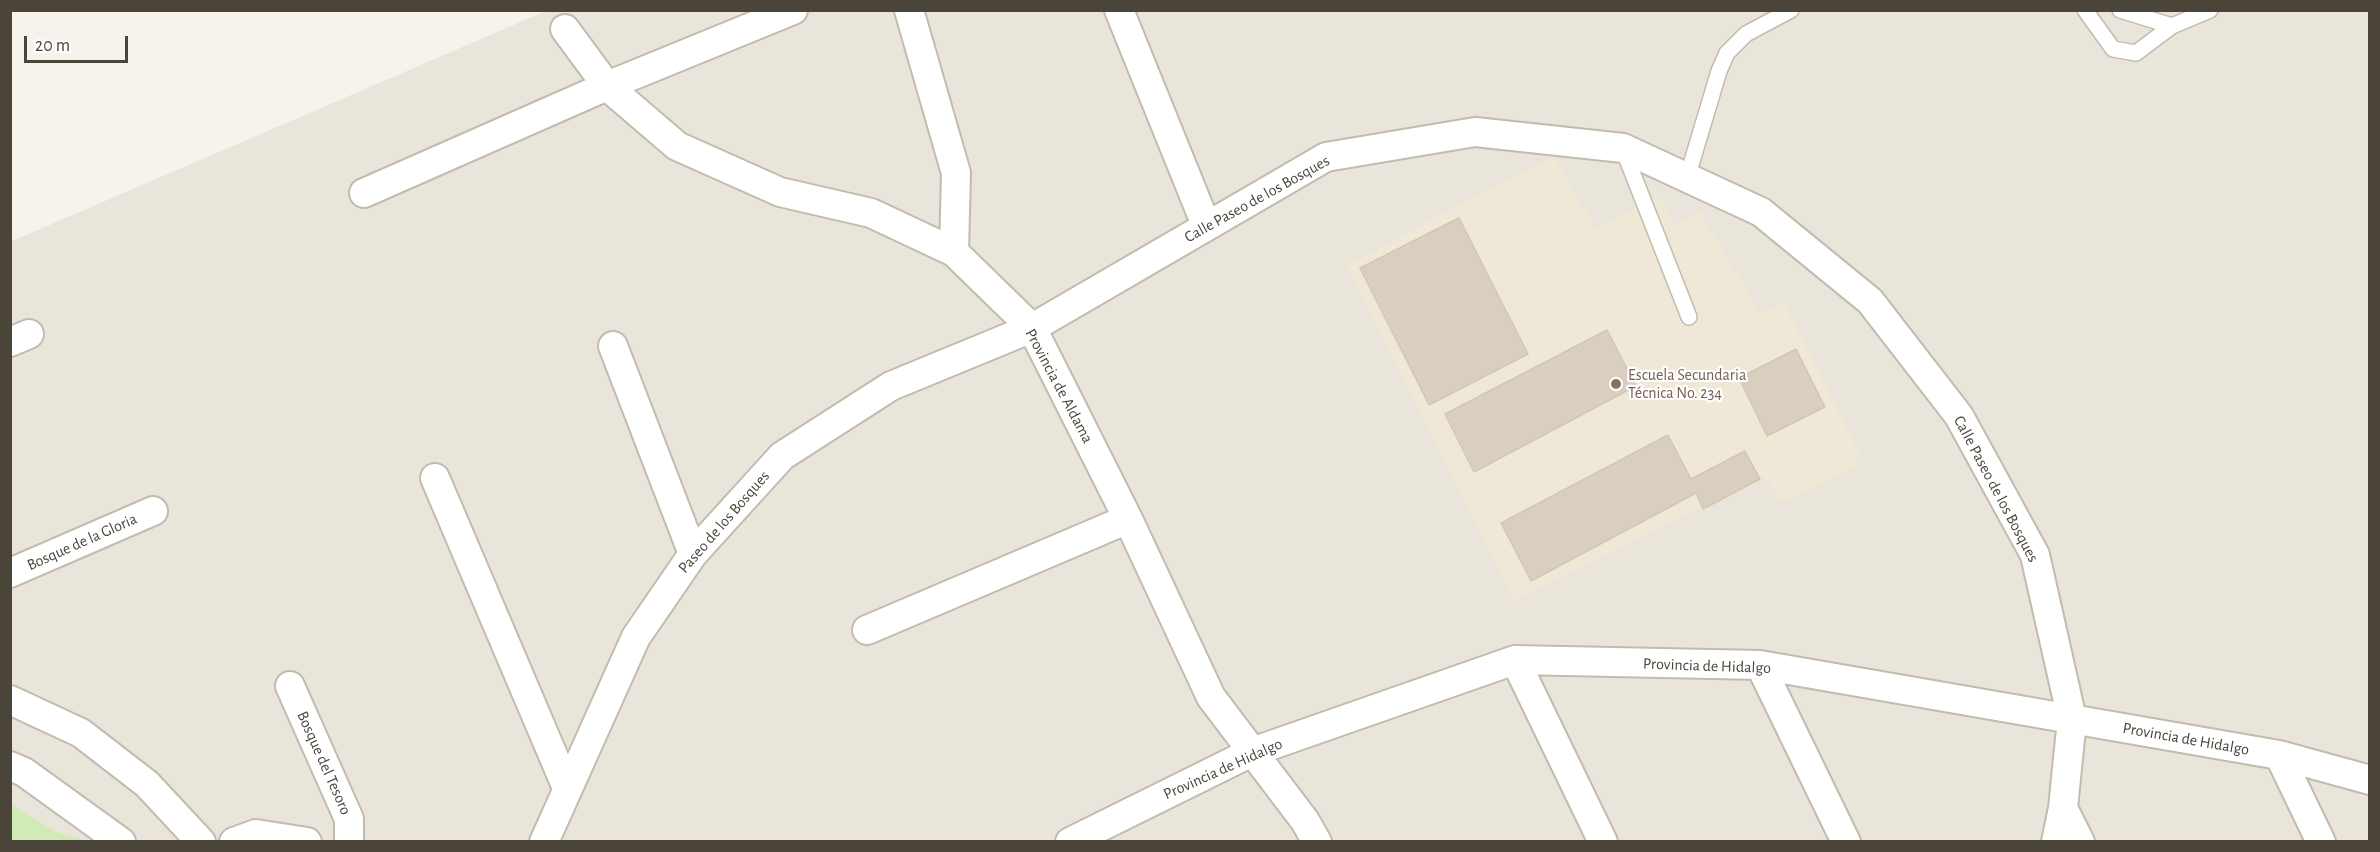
<!DOCTYPE html>
<html>
<head>
<meta charset="utf-8">
<style>
	body { margin:0 }
	#map { position:relative; width:2380px; height:852px; overflow:hidden; background:#f6f3ec; font-family:"Alegreya Sans",sans-serif }
	canvas { display:block }
	.frame { position:absolute; inset:0; border:12px solid #4b4439; pointer-events:none }
	.scale { position:absolute; left:24px; top:36px; width:104px; height:27px; box-sizing:border-box; border:3px solid #4b4439; border-top:0; padding-left:8px; font-size:18px; line-height:21px; white-space:nowrap; color:#4b4439; -webkit-text-stroke:4px #fff; paint-order:stroke }
</style>
</head>
<body>
<div id="map">
<canvas width="2380" height="852"></canvas>
<div class="frame"></div>
<div class="scale">20 m</div>
</div>
<script>
const c = document.querySelector('canvas').getContext('2d');
c.lineJoin = 'round';
function fillPath(path, color) {
  c.fillStyle = color;
  c.fill(path, 'evenodd');
}
function shape(rows) {
  const path = new Path2D();
  for (const r of rows) {
    path.moveTo(r[0], r[1]);
    for (let i = 2; i < r.length; i += 2) path.lineTo(r[i], r[i + 1]);
  }
  return path;
}
function stroke(path, color, width, dash) {
  c.strokeStyle = color;
  c.lineWidth = width;
  c.lineCap = dash ? 'butt' : 'round';
  c.setLineDash(dash || []);
  c.stroke(path);
}
function label(font, color, halo, rows, align = 'center') {
  c.font = font + ' "Alegreya Sans",sans-serif';
  c.lineWidth = 4.5;
  c.setLineDash([]);
  c.textBaseline = 'middle';
  c.strokeStyle = halo;
  c.fillStyle = color;
  for (const [text, x, y, turn = 0] of rows) {
    c.save();
    c.translate(x, y);
    c.rotate((+turn || 0) * Math.PI / 180);
    c.textAlign = isNaN(turn) ? turn : align;
    if (halo) c.strokeText(text, 0, 0);
    c.fillText(text, 0, 0);
    c.restore();
  }
}
const residential = shape([
	[546,11,2369,11,2369,841,11,841,10,242]
]);
const education = shape([
	[1553,156,1596,229,1658,196,1676,224,1699,210,1760,313,1784,303,1860,455,1854,468,1788,501,1780,500,1767,480,1760,479,1516,601,1346,265]
]);
const green = shape([
	[11,804,54,831,87,841,11,841]
]);
const building = shape([
	[1459,218,1528,354,1429,405,1360,268,1459,218],
	[1607,330,1636,386,1474,472,1445,414,1607,330],
	[1796,349,1825,407,1767,436,1739,378,1796,349],
	[1668,435,1691,479,1745,451,1760,479,1703,509,1696,493,1531,581,1501,523,1668,435]
]);
const lane = shape([
	[2085,10,2113,49,2136,53,2172,26,2210,10],
	[2120,10,2172,26],
	[1623,149,1689,317],
	[1687,178,1719,71,1727,53,1746,34,1791,10]
]);
const street = shape([
	[909,10,956,173,954,252],
	[1119,10,1206,225],
	[565,29,607,86,677,146,780,192,871,213,954,252,1032,328,1128,519,1211,697,1305,821,1317,842],
	[364,193,607,86,793,10],
	[10,342,29,334],
	[613,346,693,554],
	[435,478,567,788],
	[10,573,153,511],
	[867,630,1128,519],
	[1515,660,1603,842],
	[1760,665,1846,842],
	[290,686,349,819,349,842],
	[10,700,81,733,147,784,201,842],
	[2279,755,2321,842],
	[10,766,24,772,121,842],
	[2063,808,2080,842],
	[234,842,256,834,307,842],
	[544,842,636,637,693,554,782,456,891,386,1032,328,1326,157,1475,132,1623,148,1761,212,1870,301,1959,416,2035,555,2072,719,2063,808,2056,842],
	[1070,842,1252,752,1515,660,1760,665,2279,755,2370,780]
]);
const markers = [
	[1616,384,6,"#8d6e63"]
];
const streetNames = [
	["Calle Paseo de los Bosques",1257,199,-29],
	["Provincia de Aldama",1059,386,62],
	["Calle Paseo de los Bosques",1996,489,62],
	["Paseo de los Bosques",724,522,-49],
	["Bosque de la Gloria",82,542,-24],
	["Provincia de Hidalgo",1707,666,2],
	["Provincia de Hidalgo",2186,739,10],
	["Bosque del Tesoro",324,763,66],
	["Provincia de Hidalgo",1223,769,-24]
];
const educationNames = [
	["Escuela Secundaria",1628,375],
	["Técnica No. 234",1628,393]
];
fillPath(residential, '#eae5da');
fillPath(education, '#efe8d6');
fillPath(green, '#d2eab5');
fillPath(building, '#d8cfc1');
stroke(building, '#d3c7b4', 1.5);
stroke(lane, '#c2bbae', 18);
stroke(street, '#c2bbae', 32);
stroke(lane, '#fff', 15);
stroke(street, '#fff', 28);
for (const [x, y, r, color] of markers) {
  const dot = new Path2D();
  dot.arc(x, y, r, 0, 2 * Math.PI);
  c.fillStyle = color;
  c.fill(dot);
  stroke(dot, '#fff', 2);
}
label('16px', '#4b4439', '#fff', streetNames);
label('16px', '#785e54', '#fff', educationNames, 'left');
</script>
</body>
</html>
